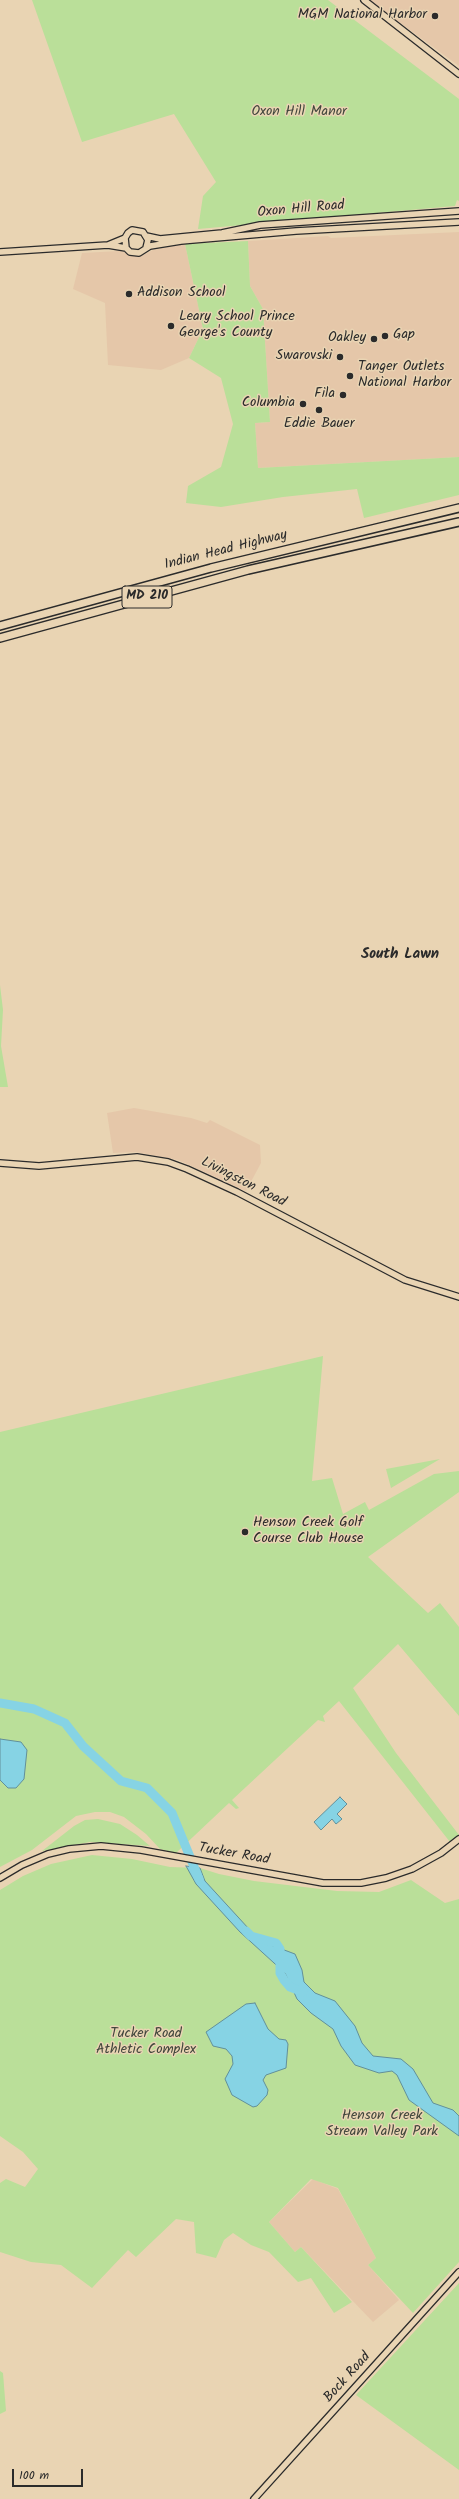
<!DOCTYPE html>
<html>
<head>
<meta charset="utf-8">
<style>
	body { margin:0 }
	#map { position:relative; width:459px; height:2499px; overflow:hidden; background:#e9d4b3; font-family:Kalam,sans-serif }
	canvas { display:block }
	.scale { position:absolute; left:12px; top:2469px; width:71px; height:18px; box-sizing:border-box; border:2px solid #2b2b2b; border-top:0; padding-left:5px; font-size:12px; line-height:14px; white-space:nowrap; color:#2b2b2b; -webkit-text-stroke:3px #e9d4b3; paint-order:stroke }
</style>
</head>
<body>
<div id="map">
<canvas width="459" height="2499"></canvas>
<div class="scale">100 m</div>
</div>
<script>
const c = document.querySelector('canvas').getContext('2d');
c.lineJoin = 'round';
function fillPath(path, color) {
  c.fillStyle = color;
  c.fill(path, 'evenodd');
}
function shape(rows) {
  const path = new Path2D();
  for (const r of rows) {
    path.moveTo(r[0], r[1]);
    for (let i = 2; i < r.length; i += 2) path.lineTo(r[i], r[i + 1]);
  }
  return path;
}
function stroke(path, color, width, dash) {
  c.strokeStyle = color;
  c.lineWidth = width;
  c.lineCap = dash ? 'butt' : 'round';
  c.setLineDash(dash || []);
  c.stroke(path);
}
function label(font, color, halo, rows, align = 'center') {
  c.font = font + ' Kalam,sans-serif';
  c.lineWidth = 3;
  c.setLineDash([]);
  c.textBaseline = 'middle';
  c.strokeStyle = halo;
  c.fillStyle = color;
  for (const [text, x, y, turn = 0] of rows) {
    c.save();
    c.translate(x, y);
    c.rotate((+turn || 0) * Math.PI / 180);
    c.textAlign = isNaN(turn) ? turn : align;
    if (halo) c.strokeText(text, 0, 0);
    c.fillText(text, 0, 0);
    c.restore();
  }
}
const built = shape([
	[369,0,459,0,459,66],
	[459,232,459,457,258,468,255,423,270,422,263,309,250,286,248,241,328,236,331,238],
	[185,244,203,329,189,358,161,370,108,365,105,303,73,289,82,253,119,251,141,256,153,250],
	[134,1108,191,1118,207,1123,210,1120,260,1145,261,1163,246,1191,178,1160,136,1152,113,1153,107,1113],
	[313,2179,338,2189,376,2258,368,2265,399,2300,373,2322,301,2247,295,2252,269,2222]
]);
const green = shape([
	[32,0,328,0,459,99,459,201,457,200,455,206,198,229,203,196,216,182,174,114,82,142],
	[248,241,250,286,263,309,270,422,255,423,258,468,459,457,459,495,364,518,357,489,283,497,221,507,186,503,188,486,221,467,233,424,221,378,189,358,203,329,185,244],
	[0,985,3,1010,1,1046,8,1087,0,1087],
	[323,1356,312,1481,332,1478,343,1514,365,1502,369,1510,434,1474,459,1471,459,1492,368,1557,428,1613,440,1603,459,1627,459,1716,398,1644,353,1688,396,1753,459,1835,450,1842,339,1701,323,1716,325,1722,318,1720,232,1800,239,1808,236,1809,229,1803,176,1853,160,1849,146,1834,124,1817,110,1812,95,1812,76,1816,32,1850,0,1867,0,1432],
	[440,1459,391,1488,386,1469],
	[98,1819,120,1824,137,1835,150,1846,90,1842,42,1851,74,1826,85,1820],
	[92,1855,132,1859,170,1867,200,1868,219,1874,254,1881,337,1891,379,1892,411,1880,445,1903,459,1899,459,2262,413,2313,368,2265,376,2258,338,2188,311,2179,269,2222,295,2252,301,2247,352,2302,334,2313,311,2278,298,2282,269,2252,251,2245,233,2233,224,2240,216,2258,196,2253,194,2222,176,2219,136,2257,128,2250,92,2288,61,2265,31,2262,0,2252,0,2183,6,2179,25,2187,38,2169,23,2152,0,2136,0,1890,23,1876,51,1864],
	[459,2283,459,2470,356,2395],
	[0,2371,3,2373,6,2411,0,2414]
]);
const water = shape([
	[0,1739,21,1742,27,1750,24,1779,16,1788,8,1788,0,1780,0,1739],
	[340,1797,347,1804,337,1814,342,1819,336,1824,332,1819,321,1830,314,1822,340,1797],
	[186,1866,200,1868,205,1881,260,1941,295,1954,302,1970,304,1982,315,1993,335,2001,355,2026,362,2043,373,2056,401,2059,413,2069,433,2103,453,2110,459,2116,459,2136,409,2100,397,2075,392,2071,379,2073,355,2065,341,2046,333,2029,311,2013,297,1999,285,1973,240,1932,196,1884,186,1866],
	[255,2003,268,2029,279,2039,286,2040,288,2044,286,2068,266,2075,263,2080,268,2090,267,2095,257,2106,253,2107,232,2095,225,2079,233,2064,232,2056,226,2049,213,2046,206,2032,246,2004,255,2003]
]);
const river = shape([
	[0,1703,34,1709,65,1723,83,1746,121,1781,147,1788,172,1813,199,1879],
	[246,1931,251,1936,276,1943,280,1949,280,1973,284,1980,290,1987,303,1992]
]);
const secondary = shape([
	[364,0,459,74],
	[146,236,160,239,222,233,260,225,459,211],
	[108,245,125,238],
	[146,248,148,240,143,232,132,230,128,233,125,238,126,248,130,252,139,253,150,246,181,241,296,231,459,222],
	[0,252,108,245,126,248],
	[0,1163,39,1166,137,1157,168,1162,187,1169,237,1192,405,1280,459,1297],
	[0,1878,22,1865,48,1854,69,1849,101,1846,141,1850,323,1883,361,1883,386,1878,412,1869,441,1853,459,1839],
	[254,2499,459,2272]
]);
const highway = shape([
	[0,626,211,568,459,508],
	[0,638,248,570,459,522]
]);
const markers = [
	[435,16,4,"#2b2b2b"],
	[129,294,4,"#2b2b2b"],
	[171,326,4,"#2b2b2b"],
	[385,336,4,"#2b2b2b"],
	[374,339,4,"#2b2b2b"],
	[340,357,4,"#2b2b2b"],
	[350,376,4,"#2b2b2b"],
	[343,395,4,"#2b2b2b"],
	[303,404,4,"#2b2b2b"],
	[319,410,4,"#2b2b2b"],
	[245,1532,4,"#2b2b2b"]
];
const shields = [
	[147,597,50]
];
const shieldNames = [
	["MD 210",147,597]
];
const poiNames = [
	["MGM National Harbor",427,16],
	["Addison School",137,294,"left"],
	["Leary School Prince",179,318,"left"],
	["George's County",179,334,"left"],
	["Gap",393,336,"left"],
	["Oakley",366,339],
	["Swarovski",332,357],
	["Tanger Outlets",358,368,"left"],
	["National Harbor",358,384,"left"],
	["Fila",335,395],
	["Columbia",295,404],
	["Eddie Bauer",319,425,"center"],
	["Henson Creek Golf",253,1524,"left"],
	["Course Club House",253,1540,"left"]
];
const parkNames = [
	["Oxon Hill Manor",299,113],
	["Tucker Road",146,2035],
	["Athletic Complex",146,2051],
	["Henson Creek",382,2117],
	["Stream Valley Park",382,2133]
];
const streetNames = [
	["Oxon Hill Road",301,210,-5],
	["Indian Head Highway",226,551,-14],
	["Livingston Road",243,1183,27],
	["Tucker Road",234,1855,10],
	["Bock Road",348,2378,-48]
];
const neighbourhoodNames = [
	["South Lawn",400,955]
];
fillPath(built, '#e5c7a9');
fillPath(green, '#badf99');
fillPath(water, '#86d3e4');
stroke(water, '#62909a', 1);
stroke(river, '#86d3e4', 9);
stroke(secondary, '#2b2b2b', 8);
stroke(highway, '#2b2b2b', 10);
stroke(secondary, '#e9d4b3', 5.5);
stroke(highway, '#e9d4b3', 7);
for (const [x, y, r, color] of markers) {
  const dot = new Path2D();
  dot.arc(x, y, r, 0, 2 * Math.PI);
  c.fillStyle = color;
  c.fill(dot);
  stroke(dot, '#e9d4b3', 1.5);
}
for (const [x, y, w] of shields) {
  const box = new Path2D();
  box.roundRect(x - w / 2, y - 11, w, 22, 3);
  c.fillStyle = '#e9d4b3';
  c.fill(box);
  stroke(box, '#2b2b2b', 1);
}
label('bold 13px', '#2b2b2b', null, shieldNames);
label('14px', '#2b2b2b', '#e9d4b3', poiNames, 'right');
label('14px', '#40463c', '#e9d4b3', parkNames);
label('14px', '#2b2b2b', '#e9d4b3', streetNames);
label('bold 15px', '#2b2b2b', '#e9d4b3', neighbourhoodNames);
</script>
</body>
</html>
